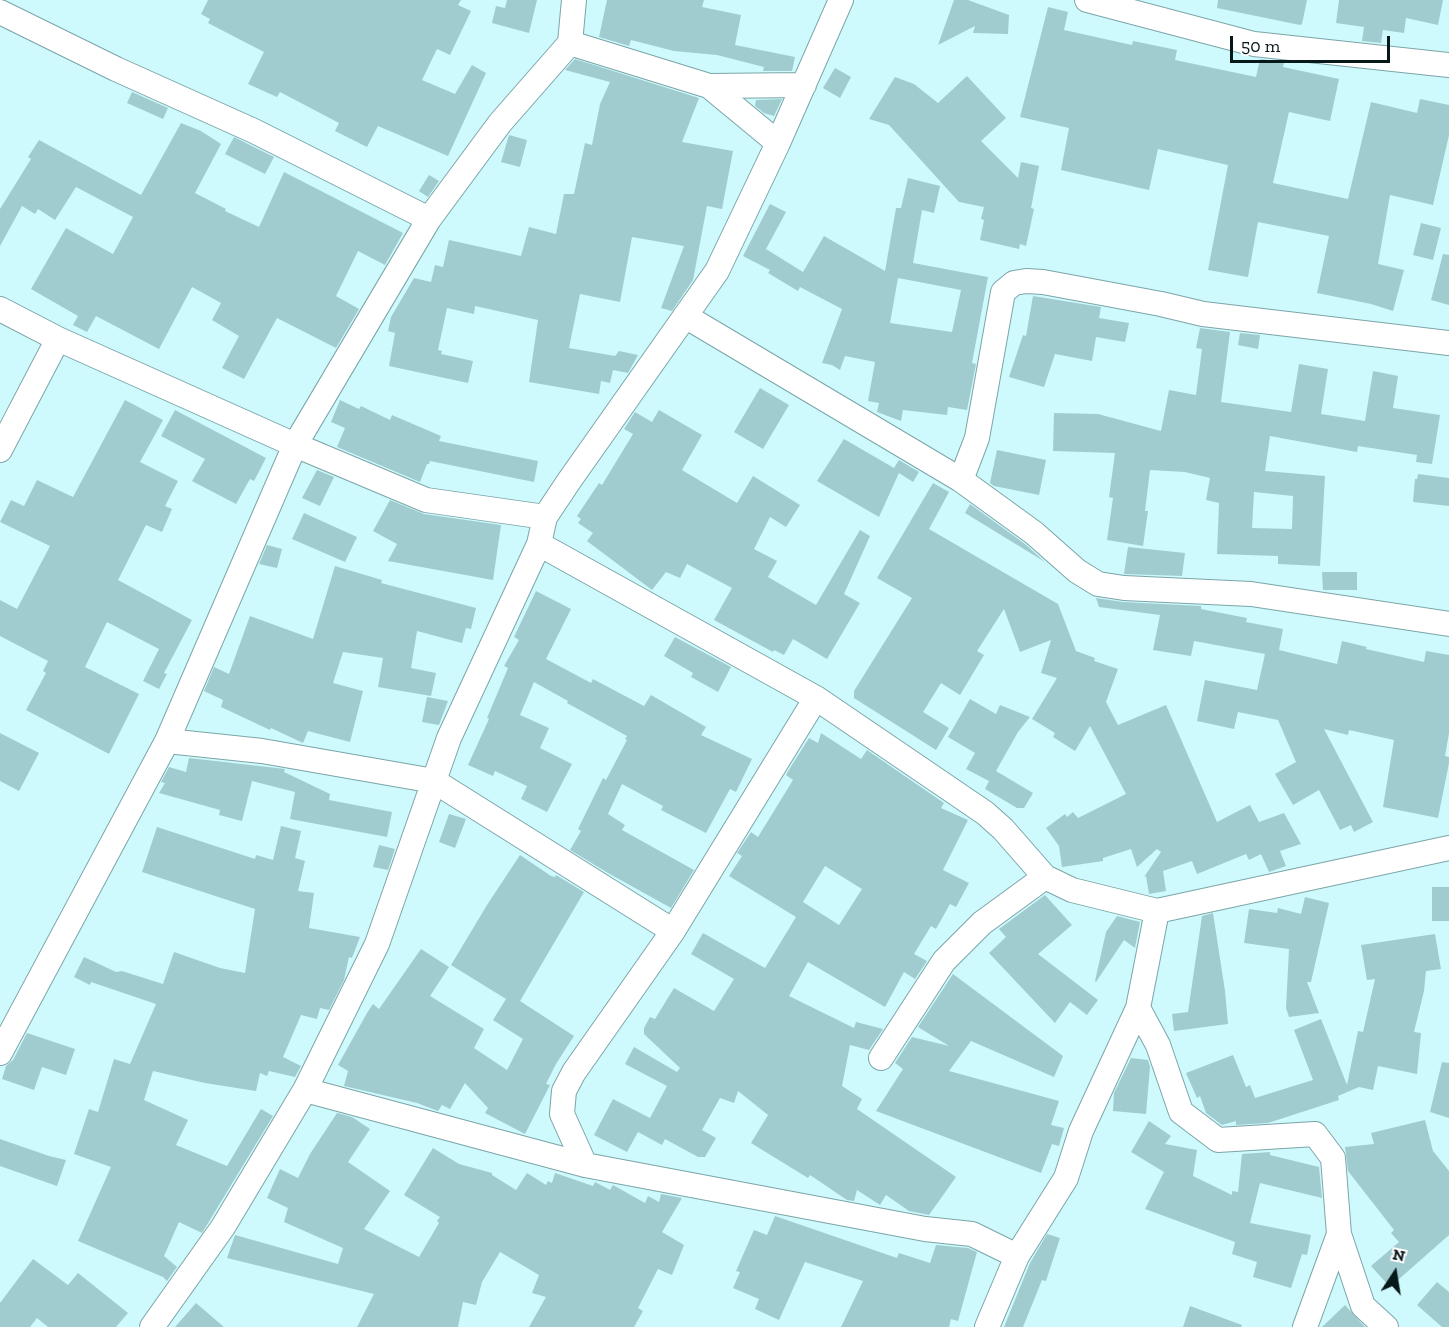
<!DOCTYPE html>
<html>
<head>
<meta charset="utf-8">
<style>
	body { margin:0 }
	#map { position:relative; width:1449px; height:1327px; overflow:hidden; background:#cefafd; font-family:"Zilla Slab",serif }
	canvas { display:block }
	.north { position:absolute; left:1365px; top:1243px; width:60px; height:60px; -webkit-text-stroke:4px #fdfdfd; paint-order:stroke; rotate:12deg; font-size:16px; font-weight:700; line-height:24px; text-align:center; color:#071819 }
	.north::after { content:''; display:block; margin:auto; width:21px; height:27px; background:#071819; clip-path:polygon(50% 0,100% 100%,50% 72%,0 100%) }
	.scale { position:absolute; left:1230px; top:36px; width:160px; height:27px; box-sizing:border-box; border:3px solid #071819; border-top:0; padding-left:8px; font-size:18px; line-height:21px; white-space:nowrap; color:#071819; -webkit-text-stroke:4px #fdfdfd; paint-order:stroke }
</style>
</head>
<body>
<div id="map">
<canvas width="1449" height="1327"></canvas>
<div class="north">N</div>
<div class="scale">50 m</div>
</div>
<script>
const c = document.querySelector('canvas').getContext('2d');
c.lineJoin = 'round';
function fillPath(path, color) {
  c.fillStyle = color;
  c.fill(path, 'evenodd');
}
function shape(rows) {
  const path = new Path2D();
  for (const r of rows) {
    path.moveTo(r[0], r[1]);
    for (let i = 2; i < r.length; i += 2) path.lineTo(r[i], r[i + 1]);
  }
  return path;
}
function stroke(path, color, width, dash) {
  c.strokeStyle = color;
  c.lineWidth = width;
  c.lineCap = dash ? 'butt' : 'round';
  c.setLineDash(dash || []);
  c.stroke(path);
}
const building = shape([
	[208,0,461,0,458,5,471,11,450,55,437,49,422,80,455,94,472,65,486,73,448,156,378,126,367,147,335,131,339,123,280,92,277,97,248,84,264,52,208,23,210,19,201,14],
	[507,0,537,0,529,33,492,23,496,6,505,8],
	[607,0,704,0,702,7,741,15,735,45,795,57,792,71,763,71,764,67,717,55,674,51,631,40,629,46,599,37],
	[954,0,968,0,1009,15,1008,34,973,33,975,26,938,45],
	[1218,0,1307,0,1302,24,1300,25,1217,8],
	[1339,0,1443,0,1438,25,1406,18,1404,33,1383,30,1381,43,1362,41,1364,27,1336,23],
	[1048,7,1068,12,1064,30,1132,45,1133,41,1177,50,1175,60,1256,77,1260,59,1284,62,1283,67,1339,79,1330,121,1289,112,1273,183,1348,199,1371,102,1417,113,1420,99,1449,105,1449,135,1433,205,1390,195,1378,264,1404,270,1393,311,1371,304,1317,293,1329,236,1258,222,1248,277,1208,270,1228,165,1158,149,1149,190,1061,170,1069,128,1020,117],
	[575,59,699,98,682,142,733,151,722,209,707,206,693,280,672,311,661,308,684,246,632,237,620,302,580,294,569,348,615,356,619,351,638,355,628,373,613,370,610,383,601,381,599,394,529,382,538,320,475,306,474,314,447,308,438,350,442,351,441,354,473,361,468,383,389,366,395,333,388,331,391,317,414,278,431,282,435,265,443,267,449,240,521,256,529,227,556,234,564,194,574,194,585,143,592,145,600,104,610,82,565,70],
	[835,68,851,77,840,98,823,88],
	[967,76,1006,118,981,141,1018,178,1021,162,1039,166,1031,208,1034,209,1026,246,1020,244,1019,249,980,240,984,220,981,219,984,207,959,202,889,125,869,119,895,77,914,84,938,103],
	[132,92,168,108,163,119,127,103],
	[782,99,774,116,764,113,755,106,756,100],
	[181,123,201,131,221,144,195,193,226,209,225,211,259,227,284,172,403,233,385,265,358,251,336,296,359,309,336,348,277,318,244,379,222,368,239,336,212,320,221,303,192,287,159,349,96,316,87,332,73,325,78,316,31,289,66,228,113,254,133,217,76,187,55,220,38,209,35,214,22,206,0,246,0,209,31,159,28,157,39,140,141,195],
	[509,135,527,140,520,167,501,162],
	[234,137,274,157,265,174,225,154],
	[429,175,439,181,428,197,419,191],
	[908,178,940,186,934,213,922,210,913,263,988,277,972,363,976,364,967,410,948,407,947,415,903,410,901,421,877,412,879,403,868,401,875,362,845,356,840,370,832,365,822,363,842,309,800,287,798,291,768,273,770,270,743,256,770,204,786,212,766,249,803,272,824,236,885,271,896,208,901,208],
	[898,278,961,290,952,332,890,323],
	[1421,223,1441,228,1433,260,1413,255],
	[1443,254,1449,255,1449,305,1431,300],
	[1033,296,1101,307,1099,318,1129,323,1125,342,1096,337,1092,361,1055,354,1044,387,1009,377,1023,335,1026,336],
	[1200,328,1230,332,1221,402,1291,412,1299,364,1328,369,1321,414,1365,421,1373,371,1398,376,1393,408,1440,415,1432,464,1416,462,1417,455,1358,446,1357,452,1270,436,1265,471,1325,476,1320,566,1278,564,1278,556,1217,554,1219,503,1206,500,1210,478,1185,472,1150,470,1145,511,1148,511,1143,546,1107,540,1113,498,1109,497,1115,453,1053,451,1054,413,1098,414,1161,431,1169,390,1196,395,1202,349,1196,348],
	[1254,492,1293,496,1292,529,1252,528],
	[1240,333,1260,335,1258,349,1238,345],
	[760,388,789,405,763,449,734,432],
	[125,400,163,420,140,462,178,481,165,506,172,509,162,532,146,525,118,580,192,620,164,673,167,674,159,689,143,681,159,649,107,622,85,667,139,694,109,754,26,710,46,673,43,671,48,661,0,636,0,600,17,609,50,546,0,522,11,500,24,506,37,480,73,497],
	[340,400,359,409,361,406,390,420,392,415,441,436,439,441,538,461,534,482,430,461,429,464,427,464,420,482,337,447,345,428,331,422],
	[175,410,266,458,254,481,250,479,236,504,192,481,205,459,161,436],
	[659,410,702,435,682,470,737,503,753,476,800,505,786,527,770,517,754,549,777,561,768,577,816,605,860,530,870,536,844,594,860,603,827,659,793,639,784,655,774,650,773,652,714,620,732,588,687,564,680,578,666,572,652,590,587,541,593,533,578,523,581,519,577,516,599,483,602,485,633,434,624,429,635,412,652,422],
	[844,439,894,468,899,460,919,472,913,482,899,473,879,517,817,481],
	[997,450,1046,460,1039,495,994,486,990,483],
	[317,470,334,477,320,506,302,498],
	[1418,474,1449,478,1449,506,1413,502,1415,479,1417,479],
	[933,483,949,492,929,529,1058,604,1076,651,1095,658,1094,661,1118,669,1106,702,1118,725,1166,705,1217,822,1250,805,1259,822,1284,813,1301,844,1280,851,1286,866,1269,872,1261,854,1249,860,1246,854,1197,874,1192,861,1163,871,1166,891,1149,894,1146,876,1144,877,1161,852,1157,849,1137,867,1131,849,1103,858,1103,861,1062,867,1059,846,1046,828,1065,814,1067,817,1073,812,1078,818,1126,794,1090,726,1075,751,1053,737,1055,733,1032,719,1057,678,1041,673,1051,640,1020,652,1004,609,977,651,984,655,960,695,941,683,923,712,949,728,936,750,854,698,854,691,912,598,877,578],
	[390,500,424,514,501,525,493,580,388,561,397,544,373,531],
	[970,504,1025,544,1045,562,965,513],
	[304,513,357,537,345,562,292,539],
	[267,545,282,549,277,568,259,564],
	[1128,547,1185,553,1182,576,1124,574],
	[335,566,382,580,381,583,476,608,471,629,466,628,462,643,417,631,411,668,436,673,431,696,378,687,383,658,343,652,333,683,363,691,350,742,308,731,303,743,271,728,270,730,221,707,223,700,204,691,214,667,229,674,250,616,313,639],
	[1322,572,1357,572,1357,590,1323,590],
	[536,591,571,609,546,659,591,683,593,679,644,706,651,695,706,727,701,735,752,759,736,792,730,789,706,833,661,810,663,806,622,784,608,814,625,825,622,830,694,870,671,908,608,873,570,850,581,831,578,829,603,778,606,780,627,740,625,739,627,736,567,703,568,701,534,682,520,715,549,728,540,748,572,764,547,812,521,799,527,786,495,771,493,776,468,765,489,719,487,718,508,668,504,666,519,640,514,637],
	[1096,598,1123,602,1201,606,1201,609,1247,618,1246,622,1283,629,1279,650,1337,664,1342,641,1367,647,1366,649,1424,662,1426,651,1449,655,1449,733,1445,756,1449,757,1449,763,1438,818,1383,807,1394,740,1349,730,1348,735,1324,729,1373,822,1354,832,1351,825,1340,830,1319,790,1293,805,1275,774,1296,762,1278,720,1238,712,1234,729,1197,721,1205,680,1257,690,1265,654,1194,641,1191,656,1153,650,1160,615,1099,607],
	[675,637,731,667,718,692,691,677,693,673,664,656],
	[427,697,448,701,439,725,422,722],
	[970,699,996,714,1000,705,1030,717,1018,732,996,771,1033,793,1024,808,1017,808,985,789,989,781,966,769,975,753,948,737],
	[0,733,39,753,19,791,0,781],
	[821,733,861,759,867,750,944,803,941,808,968,820,943,870,969,883,956,907,950,904,936,929,931,926,914,954,927,961,915,979,904,972,885,1007,808,962,789,996,854,1028,856,1022,883,1029,869,1050,850,1045,842,1086,862,1099,857,1109,956,1177,929,1215,909,1211,886,1195,880,1205,857,1190,854,1201,847,1200,810,1175,808,1178,751,1143,768,1115,738,1091,734,1103,720,1098,702,1130,716,1138,705,1157,698,1157,665,1139,662,1145,638,1132,627,1152,594,1135,613,1099,650,1118,667,1086,625,1064,634,1047,677,1072,680,1068,644,1034,644,1028,650,1017,655,1019,674,988,714,1011,734,979,691,954,703,933,765,968,796,917,729,876,742,856,737,853,751,832,758,837,793,780,786,775,790,768,809,738,818,743],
	[825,866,862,889,839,925,803,902],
	[189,758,285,769,284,772,330,794,329,800,392,812,387,837,290,819,295,792,252,781,242,821,219,815,220,810,159,793,165,783,161,782,169,767,186,772],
	[449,814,466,819,455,848,439,842],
	[281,826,301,831,295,858,305,861,298,891,314,893,309,928,360,937,352,958,349,957,344,980,329,1010,320,1008,317,1019,301,1015,283,1057,301,1066,295,1077,269,1071,267,1076,260,1073,256,1091,205,1083,153,1071,144,1100,188,1120,176,1145,227,1166,261,1109,273,1116,202,1233,179,1222,164,1256,177,1267,167,1281,163,1277,78,1241,111,1167,74,1154,89,1109,98,1112,114,1059,130,1064,156,1004,91,982,90,985,74,977,84,957,116,972,122,971,163,984,174,952,220,968,245,973,255,909,142,872,157,827,255,859,256,855,273,860],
	[379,845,395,849,388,870,373,867],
	[520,855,551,876,555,877,556,875,584,892,520,1001,574,1036,556,1064,546,1084,550,1085,525,1134,485,1113,488,1108,465,1083,450,1109,442,1105,438,1111,417,1103,344,1086,348,1071,338,1065,367,1013,373,1004,379,1009,421,949,449,967,430,996,484,1029,474,1048,507,1070,523,1039,493,1020,506,999,451,965,487,905],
	[1432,887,1449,887,1449,921,1432,921],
	[1045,895,1072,925,1038,954,1098,1000,1087,1015,1070,1002,1055,1023,989,953,1006,937,999,929],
	[1305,897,1329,903,1311,982,1307,982,1319,1013,1289,1017,1286,1008,1289,949,1244,943,1249,909,1277,913,1278,908,1301,914],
	[1213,913,1225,991,1228,1024,1174,1031,1172,1014,1188,1012,1202,916],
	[1117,916,1140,922,1135,948,1124,940,1096,982,1095,981,1106,932],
	[1435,934,1441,969,1426,971,1424,991,1414,1032,1421,1033,1417,1074,1378,1066,1373,1090,1359,1087,1338,1096,1339,1100,1268,1123,1236,1125,1236,1121,1222,1125,1206,1113,1200,1096,1197,1098,1186,1073,1233,1055,1246,1087,1250,1085,1255,1098,1313,1080,1294,1030,1321,1019,1347,1085,1358,1031,1363,1032,1375,979,1367,980,1361,945],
	[953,974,1063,1056,1054,1077,971,1041,949,1071,1059,1101,1051,1125,1064,1128,1059,1146,1052,1144,1041,1173,876,1111,903,1069,895,1063,912,1037,949,1046,918,1027],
	[27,1033,75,1049,66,1075,42,1067,34,1090,2,1079,6,1066,13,1060],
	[1131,1058,1148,1060,1150,1067,1146,1114,1113,1111,1114,1093],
	[1442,1062,1449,1063,1449,1118,1430,1112],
	[337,1113,352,1117,370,1129,348,1162,390,1191,364,1229,419,1257,439,1223,437,1221,440,1217,404,1195,433,1148,459,1164,492,1173,492,1175,516,1190,527,1173,546,1185,548,1181,552,1183,555,1173,593,1186,595,1182,610,1190,613,1185,645,1203,648,1196,659,1202,661,1194,682,1198,662,1232,684,1245,672,1275,658,1269,638,1308,643,1311,634,1327,529,1327,546,1297,532,1293,539,1275,500,1252,482,1282,476,1305,463,1302,458,1327,357,1327,374,1294,227,1258,235,1235,338,1264,343,1248,284,1222,288,1208,267,1198,280,1169,298,1178,310,1154],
	[1425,1120,1433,1151,1449,1171,1449,1235,1390,1287,1371,1266,1399,1242,1391,1233,1394,1230,1348,1171,1345,1147,1374,1144,1371,1133],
	[1149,1121,1171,1136,1165,1144,1197,1150,1193,1176,1232,1195,1232,1191,1238,1192,1242,1154,1270,1152,1270,1155,1319,1167,1322,1198,1260,1183,1250,1223,1311,1235,1307,1255,1302,1254,1291,1288,1253,1277,1257,1262,1232,1254,1235,1242,1145,1209,1164,1172,1131,1152],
	[0,1139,49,1156,66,1160,57,1186,0,1166],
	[775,1216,897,1258,899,1253,930,1263,936,1245,968,1248,977,1252,958,1321,951,1319,949,1327,841,1327,863,1281,805,1262,779,1320,755,1309,759,1299,733,1288,740,1272,736,1271,754,1230,767,1235],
	[1047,1234,1060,1238,1046,1281,1042,1280,1023,1327,1004,1327,1030,1263],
	[33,1259,68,1285,78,1273,128,1313,116,1327,48,1327,37,1318,30,1327,0,1327,0,1303],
	[1437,1282,1449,1292,1449,1327,1442,1327,1417,1305],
	[196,1303,224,1327,175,1327],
	[1345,1305,1365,1327,1322,1327],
	[1190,1306,1242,1325,1241,1327,1183,1327]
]);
const minor = shape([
	[574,0,570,43,709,86,804,85],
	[1087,0,1254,44,1449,65],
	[0,12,116,69,254,131,429,219],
	[709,86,778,143],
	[0,309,58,339,295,445,426,500,545,517],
	[685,316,961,480,1034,533,1077,571,1098,584,1124,588,1251,594,1449,624],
	[0,450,58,339],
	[961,480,977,438,1003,292,1014,283,1026,281,1043,282,1161,304,1203,314,1449,343],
	[539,544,816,698,985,813,1003,829,1045,877,1072,890,1157,911,1449,848],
	[167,741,262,751,434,781,673,931],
	[1138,1008,1158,1045,1181,1112,1218,1140,1315,1134,1333,1158,1339,1234,1363,1306,1386,1327],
	[0,1053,167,741,295,445,429,219,500,123,570,43],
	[881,1058,944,961,982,923,1045,877],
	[305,1090,585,1165,925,1229,972,1234,1017,1256],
	[585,1165,562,1114,564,1091,574,1072,673,931,816,698],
	[152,1327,223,1227,305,1090,377,944,449,738,539,544,545,517,569,481,717,271,778,143,841,0],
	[987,1327,1017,1256,1066,1178,1081,1131,1138,1008,1157,911],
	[1305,1327,1339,1234]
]);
fillPath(building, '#a1cccf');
stroke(minor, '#7ca5a8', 26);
stroke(minor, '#fff', 24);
</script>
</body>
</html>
